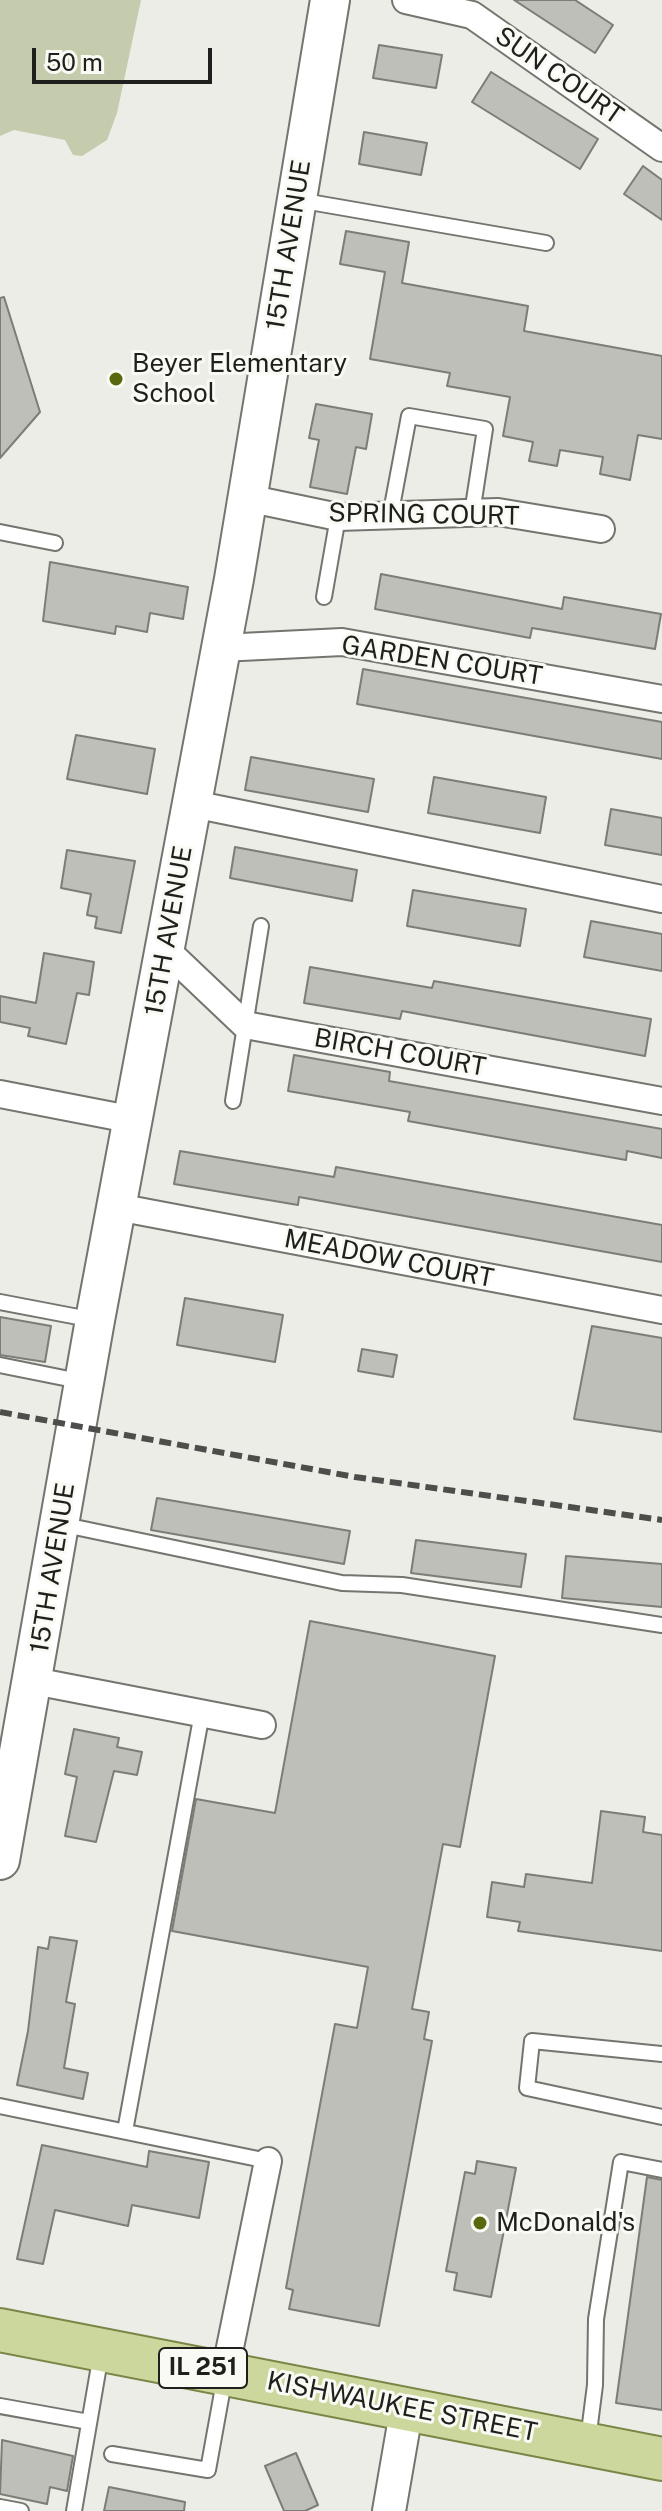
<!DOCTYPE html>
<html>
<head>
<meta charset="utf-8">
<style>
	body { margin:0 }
	#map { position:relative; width:662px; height:2511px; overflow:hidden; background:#ebede6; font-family:"Public Sans",sans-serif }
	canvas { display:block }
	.scale { position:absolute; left:32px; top:48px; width:180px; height:36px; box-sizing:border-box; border:4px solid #1f201d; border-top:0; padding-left:10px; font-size:24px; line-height:28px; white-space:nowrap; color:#1f201d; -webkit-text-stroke:6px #f8faf3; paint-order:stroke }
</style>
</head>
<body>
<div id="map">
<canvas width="662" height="2511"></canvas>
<div class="scale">50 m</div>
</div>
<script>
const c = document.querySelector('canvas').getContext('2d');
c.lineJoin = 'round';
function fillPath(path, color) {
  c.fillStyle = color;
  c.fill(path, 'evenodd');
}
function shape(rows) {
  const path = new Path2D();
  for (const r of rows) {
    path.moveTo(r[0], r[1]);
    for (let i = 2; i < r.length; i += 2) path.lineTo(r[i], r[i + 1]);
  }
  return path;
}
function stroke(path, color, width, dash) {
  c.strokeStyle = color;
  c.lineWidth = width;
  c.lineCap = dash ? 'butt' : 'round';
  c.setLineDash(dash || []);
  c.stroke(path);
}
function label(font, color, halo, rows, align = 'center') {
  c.font = font + ' "Public Sans",sans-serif';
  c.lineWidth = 6;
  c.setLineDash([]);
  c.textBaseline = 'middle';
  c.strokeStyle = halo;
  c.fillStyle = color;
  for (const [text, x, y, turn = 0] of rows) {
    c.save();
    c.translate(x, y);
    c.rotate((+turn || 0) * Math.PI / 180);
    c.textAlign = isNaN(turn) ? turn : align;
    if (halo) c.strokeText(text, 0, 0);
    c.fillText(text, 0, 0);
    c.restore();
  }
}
const green = shape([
	[0,0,141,0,117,113,107,140,82,156,73,155,65,140,14,130,0,136]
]);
const building = shape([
	[514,0,575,0,613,25,595,53,514,0],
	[379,45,442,55,436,88,373,78,379,45],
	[491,72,598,139,580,169,472,102,491,72],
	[364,132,427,143,421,175,359,164,364,132],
	[643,166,662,180,662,220,624,194,643,166],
	[346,231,409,242,402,283,528,306,524,331,662,356,662,439,638,435,630,480,600,474,603,457,560,450,557,466,529,461,533,442,503,436,510,397,447,386,450,373,370,359,385,272,340,264,346,231],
	[4,297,40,412,0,458,0,298,4,297],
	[316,404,372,414,366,449,356,447,347,494,310,487,319,440,309,438,316,404],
	[50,562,188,587,183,619,150,613,147,632,116,626,115,634,43,621,50,562],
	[381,574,562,609,564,597,661,614,655,649,532,628,530,638,375,609,381,574],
	[363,669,662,722,662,759,357,704,363,669],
	[76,735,155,749,147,794,67,779,76,735],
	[251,757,374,779,368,812,245,790,251,757],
	[434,777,546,797,540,833,428,813,434,777],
	[611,809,662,818,662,855,605,845,611,809],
	[235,847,357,870,352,901,230,878,235,847],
	[67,850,135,861,121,933,95,928,97,917,87,915,91,894,61,888,67,850],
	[413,890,526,909,520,946,407,926,413,890],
	[591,921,662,934,662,971,584,957,591,921],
	[44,953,94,962,89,995,77,993,66,1044,28,1036,30,1028,0,1022,0,996,36,1003,44,953],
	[310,967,432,988,434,981,651,1019,645,1056,402,1011,400,1019,304,1003,310,967],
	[294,1055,390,1072,389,1081,662,1129,662,1158,627,1151,626,1160,530,1143,408,1121,410,1112,288,1091,294,1055],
	[180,1151,334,1177,336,1167,662,1225,662,1262,299,1197,298,1205,174,1184,180,1151],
	[185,1298,283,1315,275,1362,177,1345,185,1298],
	[0,1317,51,1326,45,1362,0,1355,0,1317],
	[592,1326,662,1338,662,1432,574,1419,592,1326],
	[362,1349,397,1355,393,1377,358,1371,362,1349],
	[157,1498,350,1531,344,1564,151,1530,157,1498],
	[416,1540,526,1554,521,1587,411,1573,416,1540],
	[566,1556,662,1564,662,1607,562,1598,566,1556],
	[310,1621,495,1656,460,1847,443,1844,412,2009,429,2012,424,2039,432,2041,379,2326,289,2309,293,2290,286,2288,335,2024,357,2028,368,1967,172,1931,196,1799,275,1813,310,1621],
	[74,1729,119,1738,117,1747,142,1752,137,1775,114,1771,96,1842,65,1836,77,1777,65,1774,74,1729],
	[601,1811,645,1817,643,1832,662,1835,662,1951,518,1931,520,1922,487,1917,492,1882,524,1887,526,1874,592,1883,601,1811],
	[50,1937,77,1941,66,2002,75,2004,64,2068,88,2073,83,2099,17,2085,28,2031,38,1947,48,1949,50,1937],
	[42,2145,147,2167,149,2151,209,2162,199,2218,132,2205,128,2226,55,2210,43,2264,17,2259,42,2145],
	[477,2161,516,2168,491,2297,454,2290,457,2273,446,2271,465,2172,475,2174,477,2161],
	[647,2177,662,2180,662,2410,616,2403,647,2177],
	[2,2440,73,2456,67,2491,50,2487,47,2504,0,2494,2,2440],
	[296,2453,318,2505,305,2511,284,2511,265,2466,296,2453],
	[109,2487,185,2502,184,2511,104,2511,109,2487]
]);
const service = shape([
	[298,200,546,243],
	[390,517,409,416,485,429,472,513],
	[0,532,55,543],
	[324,597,338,517],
	[233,1101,261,926],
	[0,1302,94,1320],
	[0,1365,84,1382],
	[60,1524,342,1583,402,1585,662,1625],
	[662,2054,532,2041,527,2088,662,2117],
	[0,2106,268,2161],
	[125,2131,202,1713],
	[0,2406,89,2422],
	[588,2440,595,2385,596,2319,621,2162,662,2170],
	[112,2454,208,2470,225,2376],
	[0,2507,21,2511],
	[74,2511,101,2354]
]);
const minor = shape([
	[406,0,472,15,662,148],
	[247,498,338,517,498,512,601,529],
	[221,648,342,642,662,699],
	[193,804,662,899],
	[166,950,245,1025,662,1101],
	[0,1094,134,1120],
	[117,1207,662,1310],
	[34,1681,262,1725],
	[225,2372,268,2161]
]);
const tertiary = shape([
	[389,2511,407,2407]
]);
const secondary = shape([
	[0,1860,95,1320,234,579,330,0]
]);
const primary = shape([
	[0,2330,662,2459]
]);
const rail = shape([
	[0,1412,355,1477,662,1520]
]);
const markers = [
	[116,379,8,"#59670e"],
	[480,2223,8,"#59670e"]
];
const shields = [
	[203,2368,88]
];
const shieldNames = [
	["IL 251",203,2368]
];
const streetNames = [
	["SUN COURT",559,76,35],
	["15TH AVENUE",289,245,-81],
	["SPRING COURT",424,515,1],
	["GARDEN COURT",442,661,9],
	["15TH AVENUE",169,931,-80],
	["BIRCH COURT",400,1053,10],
	["MEADOW COURT",389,1259,11],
	["15TH AVENUE",53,1568,-81],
	["KISHWAUKEE STREET",402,2407,11]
];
const poiNames = [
	["Beyer Elementary",132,364],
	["School",132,394],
	["McDonald's",496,2223]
];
fillPath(green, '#c5ccad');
fillPath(building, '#bdbfb8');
stroke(building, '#7c7d77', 2);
stroke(service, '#73756e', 18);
stroke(minor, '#73756e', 30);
stroke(tertiary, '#73756e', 36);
stroke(secondary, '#73756e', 42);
stroke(primary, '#798645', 46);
stroke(service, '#fff', 14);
stroke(minor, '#fff', 26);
stroke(tertiary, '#fff', 32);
stroke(secondary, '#fff', 38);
stroke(primary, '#ccd79d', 42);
stroke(rail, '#4d4e4b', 6, [12, 6]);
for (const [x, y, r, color] of markers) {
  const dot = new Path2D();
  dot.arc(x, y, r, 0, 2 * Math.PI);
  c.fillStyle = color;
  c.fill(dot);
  stroke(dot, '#f8faf3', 3);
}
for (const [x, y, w] of shields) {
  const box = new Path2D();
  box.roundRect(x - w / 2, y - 20, w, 40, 6);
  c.fillStyle = '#f8faf3';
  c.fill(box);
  stroke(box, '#1f201d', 2);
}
label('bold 24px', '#1f201d', null, shieldNames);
label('26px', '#1f201d', '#f8faf3', streetNames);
label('26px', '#1f201d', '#f8faf3', poiNames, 'left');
</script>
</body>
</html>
